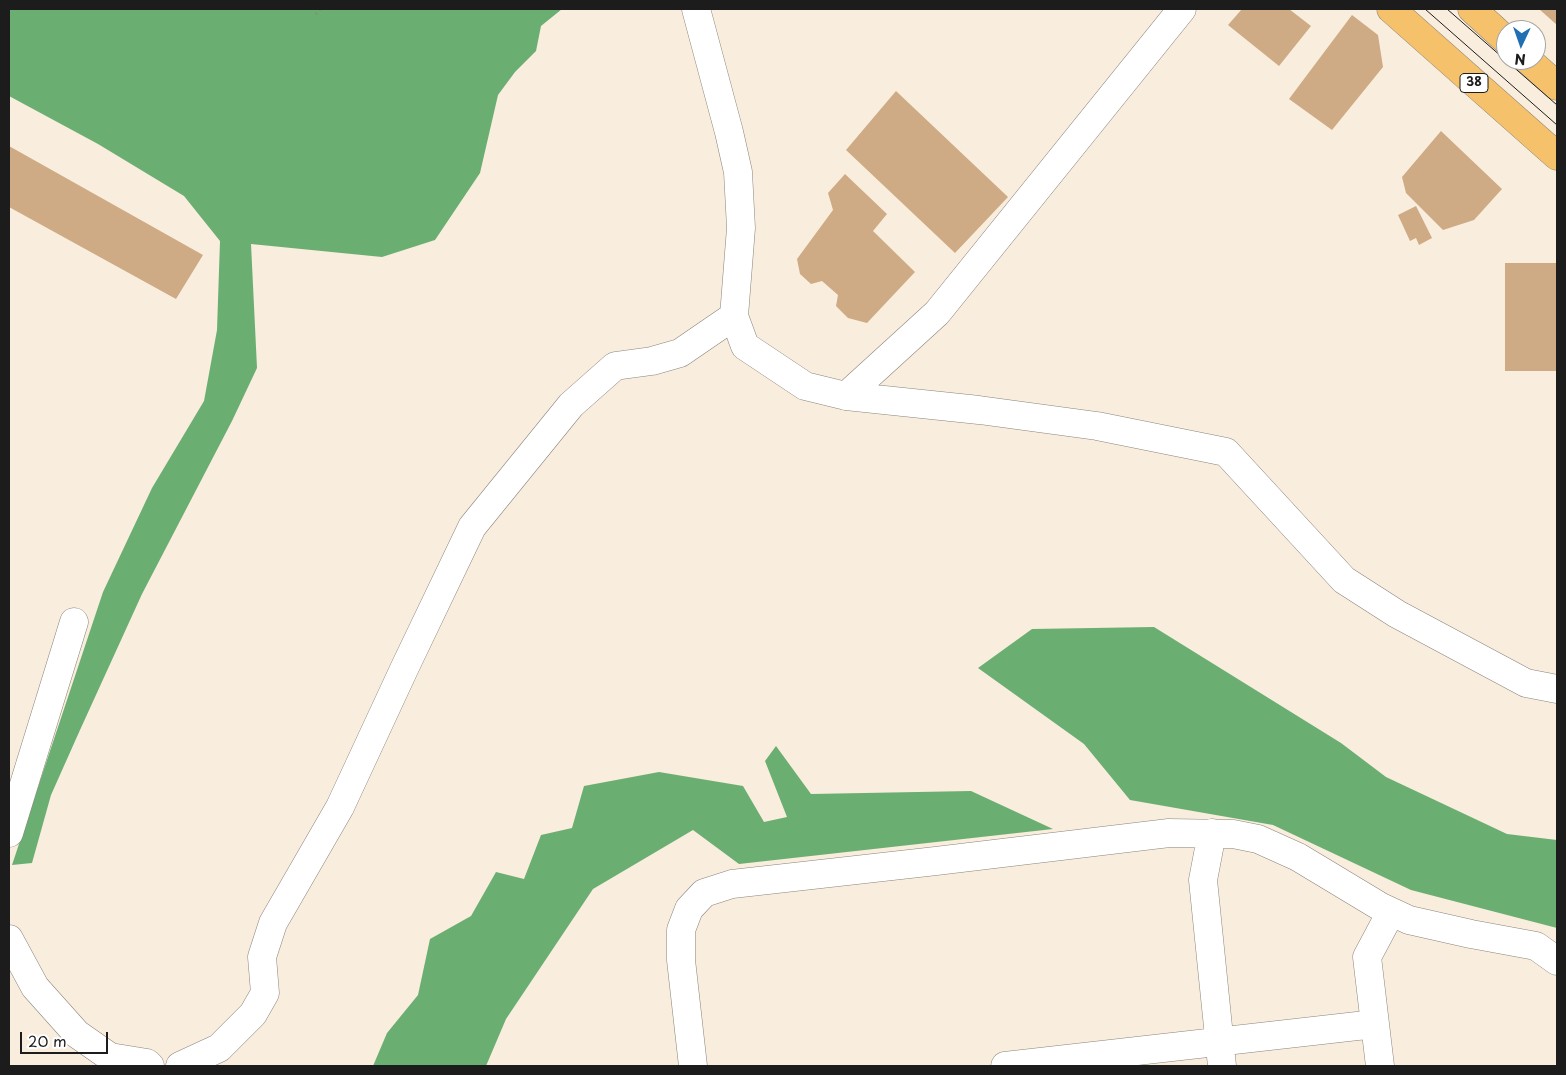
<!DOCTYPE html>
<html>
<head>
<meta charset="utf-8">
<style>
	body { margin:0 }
	#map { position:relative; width:1566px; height:1075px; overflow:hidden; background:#f9eddd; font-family:"Playpen Sans",sans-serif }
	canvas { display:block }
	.frame { position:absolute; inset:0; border:10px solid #1c1c1c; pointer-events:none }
	.north { position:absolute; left:1496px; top:20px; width:50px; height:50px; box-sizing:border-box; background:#fff; border:1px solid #a4a4a4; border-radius:50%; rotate:183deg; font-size:14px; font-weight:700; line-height:20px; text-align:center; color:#1c1c1c }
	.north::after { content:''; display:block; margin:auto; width:18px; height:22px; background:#1f6fb2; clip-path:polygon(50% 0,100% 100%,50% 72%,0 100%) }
	.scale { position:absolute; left:20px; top:1032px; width:88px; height:22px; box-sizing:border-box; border:2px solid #1c1c1c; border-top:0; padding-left:6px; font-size:15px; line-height:18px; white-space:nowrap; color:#1c1c1c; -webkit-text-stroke:4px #fff; paint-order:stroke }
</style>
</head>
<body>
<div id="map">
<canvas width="1566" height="1075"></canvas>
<div class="frame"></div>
<div class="north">N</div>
<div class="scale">20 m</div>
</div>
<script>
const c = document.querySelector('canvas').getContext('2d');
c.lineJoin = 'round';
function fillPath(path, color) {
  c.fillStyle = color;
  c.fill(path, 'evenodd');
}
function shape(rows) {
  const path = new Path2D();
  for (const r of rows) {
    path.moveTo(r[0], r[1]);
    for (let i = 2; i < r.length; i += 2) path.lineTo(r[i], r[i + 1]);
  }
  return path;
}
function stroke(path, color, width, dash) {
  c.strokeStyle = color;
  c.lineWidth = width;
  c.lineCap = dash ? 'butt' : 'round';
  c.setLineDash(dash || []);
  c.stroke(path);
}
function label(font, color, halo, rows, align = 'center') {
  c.font = font + ' "Playpen Sans",sans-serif';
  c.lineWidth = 4;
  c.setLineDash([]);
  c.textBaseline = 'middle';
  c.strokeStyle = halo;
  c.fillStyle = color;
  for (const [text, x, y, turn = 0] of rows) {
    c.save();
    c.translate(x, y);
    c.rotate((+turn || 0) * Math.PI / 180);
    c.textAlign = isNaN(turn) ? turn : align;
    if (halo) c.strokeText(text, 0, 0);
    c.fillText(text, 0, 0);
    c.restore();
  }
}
const forest = shape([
	[9,9,562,9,541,26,536,51,515,72,498,95,480,173,435,240,382,257,251,244,257,368,232,421,142,594,80,730,51,795,32,863,12,865,103,592,152,488,204,401,217,330,220,241,184,196,98,144,9,96],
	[1154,627,1341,743,1386,777,1507,834,1557,840,1557,928,1411,890,1273,825,1130,800,1084,744,978,668,1032,629],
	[776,746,811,794,971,791,1053,829,739,864,693,830,593,889,506,1019,486,1066,373,1066,387,1033,418,995,430,939,471,916,496,872,524,879,541,835,572,828,584,786,659,772,743,786,764,822,787,817,765,761]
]);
const building = shape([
	[1242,9,1289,9,1311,26,1279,66,1228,25],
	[1539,9,1557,9,1557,25],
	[1352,15,1378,35,1383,67,1332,130,1289,99],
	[896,91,1008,197,955,253,846,150],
	[1441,131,1502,189,1474,220,1443,230,1406,193,1402,177],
	[9,146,203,255,176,299,9,207],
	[845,174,887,214,873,231,915,272,867,323,848,318,836,306,838,295,822,281,811,284,800,274,797,259,833,210,828,193],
	[1416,206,1432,238,1419,245,1416,238,1410,241,1398,215],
	[1505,263,1557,263,1557,371,1505,371]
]);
const path = shape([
	[316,14,320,9]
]);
const minor = shape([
	[696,9,729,132,738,172,741,228,734,316,745,346,805,386,846,396,979,410,1097,426,1226,452,1344,580,1397,614,1526,683,1557,689],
	[846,396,937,313,1182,9],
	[9,833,74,622],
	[1212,833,1203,880,1222,1066],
	[9,939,35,987,77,1034,110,1057,147,1063,150,1066],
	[180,1066,219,1048,253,1014,265,993,262,957,273,923,340,807,405,667,472,527,571,405,615,366,652,361,680,353,734,316],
	[693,1066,681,960,681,930,689,909,704,893,732,884,936,861,1169,833,1233,834,1258,839,1298,857,1381,907,1409,920,1471,934,1536,946,1557,961],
	[1005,1066,1375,1024],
	[1380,1066,1367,957,1391,912]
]);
const major = shape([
	[1391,9,1557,156],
	[1472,9,1506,40],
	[1528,60,1557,86]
]);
const tram = shape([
	[1425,9,1557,125],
	[1447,9,1557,105]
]);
const shields = [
	[1474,83,28]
];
const shieldNames = [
	["38",1474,83]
];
fillPath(forest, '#6bae72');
fillPath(building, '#ceab85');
stroke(minor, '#8a847c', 29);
stroke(major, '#8a847c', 29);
stroke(path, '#8a847c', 3, [1, 4]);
stroke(minor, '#fff', 28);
stroke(major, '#f5c16b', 28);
stroke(tram, '#1c1c1c', 1);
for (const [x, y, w] of shields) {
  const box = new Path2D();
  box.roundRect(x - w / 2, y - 9.5, w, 19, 4);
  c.fillStyle = '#fff';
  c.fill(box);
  stroke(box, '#1c1c1c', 1);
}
label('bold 12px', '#1c1c1c', null, shieldNames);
</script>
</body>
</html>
